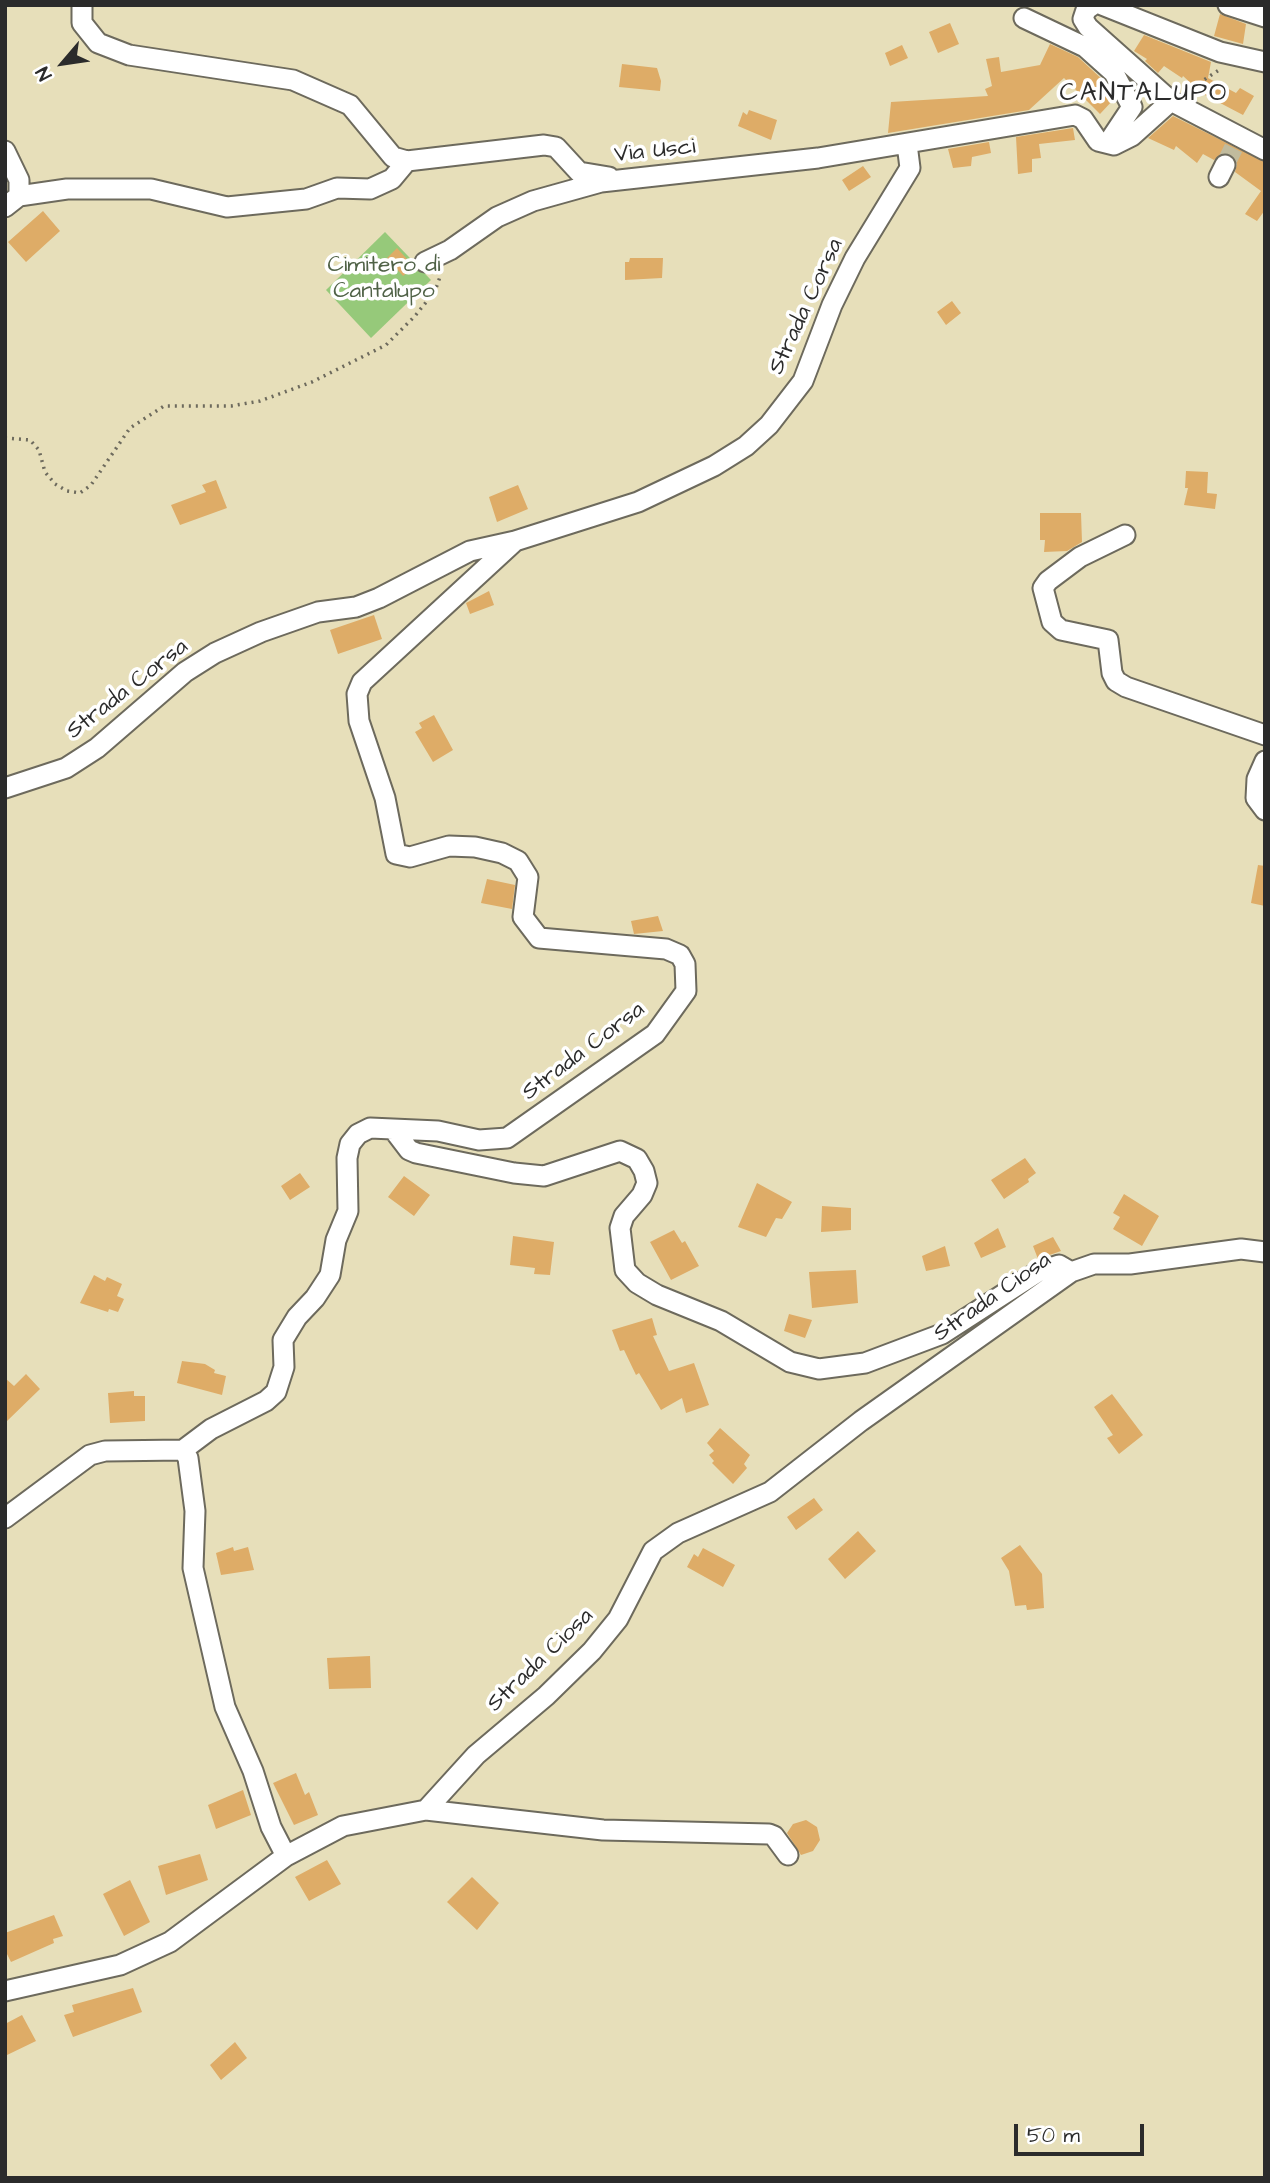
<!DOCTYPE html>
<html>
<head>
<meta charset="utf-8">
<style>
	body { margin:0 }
	#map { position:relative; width:1270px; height:2183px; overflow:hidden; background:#e7dfba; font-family:"Architects Daughter",sans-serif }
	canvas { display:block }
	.frame { position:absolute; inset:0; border:7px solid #2b2b2b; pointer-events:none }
	.north { position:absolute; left:28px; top:28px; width:70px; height:70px; -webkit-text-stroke:5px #fff; paint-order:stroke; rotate:241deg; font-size:19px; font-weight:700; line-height:28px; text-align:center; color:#2b2b2b }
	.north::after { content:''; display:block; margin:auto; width:24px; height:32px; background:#2b2b2b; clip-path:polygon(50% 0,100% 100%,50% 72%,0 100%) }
	.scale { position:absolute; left:1014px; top:2124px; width:130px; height:32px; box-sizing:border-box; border:4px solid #2b2b2b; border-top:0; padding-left:9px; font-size:21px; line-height:24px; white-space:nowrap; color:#2b2b2b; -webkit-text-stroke:5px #fff; paint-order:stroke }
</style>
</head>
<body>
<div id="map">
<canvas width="1270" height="2183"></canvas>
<div class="frame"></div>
<div class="north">N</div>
<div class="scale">50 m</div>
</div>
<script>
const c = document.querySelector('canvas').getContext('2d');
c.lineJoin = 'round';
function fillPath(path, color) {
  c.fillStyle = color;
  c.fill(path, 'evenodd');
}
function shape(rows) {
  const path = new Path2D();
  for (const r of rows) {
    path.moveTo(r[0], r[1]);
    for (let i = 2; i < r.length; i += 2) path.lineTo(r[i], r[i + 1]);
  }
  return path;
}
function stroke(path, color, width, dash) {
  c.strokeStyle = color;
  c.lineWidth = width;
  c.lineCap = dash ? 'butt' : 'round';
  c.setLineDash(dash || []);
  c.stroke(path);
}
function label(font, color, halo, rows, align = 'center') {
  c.font = font + ' "Architects Daughter",sans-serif';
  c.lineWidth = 7;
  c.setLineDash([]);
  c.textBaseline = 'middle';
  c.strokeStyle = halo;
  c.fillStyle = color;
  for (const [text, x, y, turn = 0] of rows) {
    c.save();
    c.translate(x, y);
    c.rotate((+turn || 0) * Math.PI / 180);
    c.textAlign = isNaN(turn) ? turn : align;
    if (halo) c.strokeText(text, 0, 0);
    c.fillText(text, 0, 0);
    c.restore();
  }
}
const green = shape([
	[385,232,431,280,371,338,326,290]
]);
const building = shape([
	[1220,14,1246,24,1243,44,1214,36],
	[950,23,959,44,938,53,929,32],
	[1144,35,1211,62,1208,78,1236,93,1240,88,1254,96,1243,115,1203,94,1183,76,1182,78,1164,66,1158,73,1145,61,1147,59,1134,51],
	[1050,44,1078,57,1104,81,1114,99,1100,114,1064,78,1029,110,888,133,891,102,988,96,985,89,992,86,986,59,999,57,1001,72,1040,65],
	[902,45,908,58,890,66,885,53],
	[622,64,657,68,661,81,660,91,619,87],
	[749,110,777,120,771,140,738,126,743,112,747,115],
	[1173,116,1265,162,1265,210,1257,221,1245,214,1261,191,1235,172,1237,164,1231,154,1224,153,1214,160,1203,154,1197,163,1176,146,1174,150,1148,138],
	[1073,128,1075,140,1039,144,1041,158,1032,159,1032,172,1018,174,1016,137],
	[989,142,991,153,972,157,971,166,953,168,948,149],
	[863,166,871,177,849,191,842,180],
	[43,211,60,231,26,262,8,242],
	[397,248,414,267,403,276,387,258],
	[630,258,663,258,662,278,625,280,625,262,629,262],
	[952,301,961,313,946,325,937,312],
	[1186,471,1208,472,1207,493,1217,494,1215,509,1184,505,1188,488,1185,488],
	[216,480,227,508,180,525,171,505,206,492,202,485],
	[518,485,528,509,497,522,489,497],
	[1040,513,1081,513,1082,542,1067,551,1044,552,1045,540,1040,540],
	[489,591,494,605,470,614,466,603],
	[374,615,382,639,338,654,330,630],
	[434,715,453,750,433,762,415,732,422,728,419,723],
	[1258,865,1265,866,1265,906,1251,903],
	[487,879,515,885,512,909,481,903],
	[658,916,663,931,634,934,631,921],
	[1025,1158,1036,1173,1028,1179,1029,1182,1004,1199,991,1180],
	[300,1173,310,1187,290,1200,281,1186],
	[404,1176,430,1195,414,1216,388,1197],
	[757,1183,792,1202,782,1219,776,1218,766,1237,738,1227],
	[1124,1194,1159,1216,1142,1246,1113,1229,1120,1217,1113,1213],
	[822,1206,851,1208,851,1230,821,1232],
	[998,1228,1006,1247,981,1258,974,1243],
	[674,1230,682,1243,685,1241,699,1266,671,1280,650,1242],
	[513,1236,554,1242,550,1275,534,1274,535,1268,510,1265],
	[1053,1237,1061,1251,1038,1259,1033,1246],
	[945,1246,950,1266,926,1271,922,1256],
	[856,1270,858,1303,812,1308,809,1272],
	[94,1275,105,1281,107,1277,122,1284,117,1296,124,1299,118,1312,109,1309,108,1312,80,1303],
	[789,1314,812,1320,805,1338,784,1331],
	[652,1318,657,1335,653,1336,669,1371,694,1363,709,1405,686,1413,682,1398,661,1410,639,1373,636,1375,624,1350,620,1351,612,1330],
	[182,1361,205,1364,215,1370,214,1373,226,1376,222,1395,177,1383],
	[26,1374,40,1389,5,1423,5,1378,14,1386],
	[134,1391,134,1396,145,1396,145,1421,110,1423,108,1393],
	[1112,1394,1143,1435,1119,1454,1107,1438,1113,1435,1094,1407],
	[720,1428,750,1455,744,1464,747,1468,733,1484,712,1463,714,1461,709,1455,714,1451,707,1443],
	[814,1498,823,1510,796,1530,787,1517],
	[858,1531,876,1551,845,1579,828,1559],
	[1020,1545,1042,1574,1044,1608,1027,1610,1026,1605,1015,1606,1009,1571,1001,1558],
	[233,1547,234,1551,248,1547,254,1570,221,1575,216,1553],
	[703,1548,735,1565,723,1587,687,1567,694,1554,698,1557],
	[370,1656,371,1688,329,1689,327,1658],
	[296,1773,305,1795,309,1792,318,1815,294,1825,273,1783],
	[243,1790,251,1815,216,1829,208,1805],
	[806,1820,817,1827,820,1840,813,1851,801,1855,787,1833,793,1824],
	[200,1854,208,1880,166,1895,158,1866],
	[327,1860,341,1884,309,1901,295,1877],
	[472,1877,499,1903,477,1930,447,1902],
	[130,1880,150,1922,124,1936,103,1894],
	[54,1915,63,1936,53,1939,54,1943,11,1962,5,1950,5,1933],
	[133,1988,142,2012,73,2037,64,2015,74,2012,72,2005],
	[22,2015,36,2041,5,2056,5,2024],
	[235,2042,247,2058,221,2080,210,2065]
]);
const minorTunnel = shape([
	[1225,165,1237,141]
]);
const path = shape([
	[1187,91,1219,70],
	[5,438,30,440,39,450,45,472,55,484,67,491,80,493,91,485,130,428,164,406,231,406,260,401,312,382,386,345,415,316,435,291,441,274]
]);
const minor = shape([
	[82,5,82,23,98,43,129,55,293,80,350,105,393,157,407,161,544,145,556,147,579,172,609,177],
	[1093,5,1086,10,1083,19,1088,27,1171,101,1265,150],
	[1102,5,1220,52,1265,62],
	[1228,5,1265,17],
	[1024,18,1085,47,1114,73,1132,107,1108,143],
	[5,151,19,180,19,196,5,207],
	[1219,177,1225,165],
	[19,196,67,189,151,189,227,207,306,199,337,188,370,189,392,179,407,161],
	[425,262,450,250,497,217,533,201,601,182,818,158,1075,115,1083,119,1098,141,1114,145,1132,136,1171,101],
	[1125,535,1080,557,1048,581,1043,588,1052,622,1061,630,1108,640,1112,673,1116,681,1126,687,1265,735],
	[1265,761,1257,779,1256,798,1265,810],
	[5,788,66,768,97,748,185,672,215,653,261,632,318,612,356,607,379,598,470,551,515,541,638,502,714,466,746,446,769,425,803,381,832,305,855,258,910,168,907,144],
	[393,1129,438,1131,479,1140,507,1138,655,1034,686,991,685,964,680,955,666,949,539,938,523,917,528,877,518,861,502,853,475,847,449,846,410,857,396,854,385,798,359,721,357,694,362,682,514,542],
	[183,1450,188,1458,195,1511,193,1568,225,1707,253,1771,271,1827,286,1856],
	[5,1518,90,1455,105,1451,183,1450,211,1429,266,1401,276,1392,284,1367,283,1340,297,1317,315,1298,330,1275,336,1240,348,1211,347,1158,350,1144,358,1134,370,1128,393,1129,409,1150,416,1153,514,1173,544,1176,620,1151,637,1159,644,1171,647,1183,642,1195,624,1216,620,1228,625,1270,637,1283,657,1295,721,1321,790,1362,819,1369,865,1363,942,1334,1038,1272,1059,1265,1071,1272],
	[426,1810,603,1830,769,1834,774,1836,788,1855],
	[5,1991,120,1965,170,1942,286,1856,343,1826,426,1810,476,1755,546,1696,592,1651,618,1619,653,1551,678,1533,770,1492,861,1421,1071,1272,1094,1264,1130,1264,1241,1249,1265,1252]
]);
const streetNames = [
	["Via Usci",655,152,-6],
	["Strada Corsa",807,307,-65],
	["Strada Corsa",128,690,-38],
	["Strada Corsa",584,1052,-37],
	["Strada Ciosa",993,1298,-35],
	["Strada Ciosa",541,1661,-44]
];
const parkNames = [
	["Cimitero di",384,266],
	["Cantalupo",384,292]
];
const quarterNames = [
	["CANTALUPO",1144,95]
];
fillPath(green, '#96c97a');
fillPath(building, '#deac67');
stroke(minorTunnel, '#c1bb9d', 19, [19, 10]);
stroke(minor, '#6d6a5d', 23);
stroke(path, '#6d6a5d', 3.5, [2, 5]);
stroke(minor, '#fff', 19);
label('23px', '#2b2b2b', '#fff', streetNames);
label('23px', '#506247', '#fff', parkNames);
c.letterSpacing = '2px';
label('26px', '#2b2b2b', '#fff', quarterNames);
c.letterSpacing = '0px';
</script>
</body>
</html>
